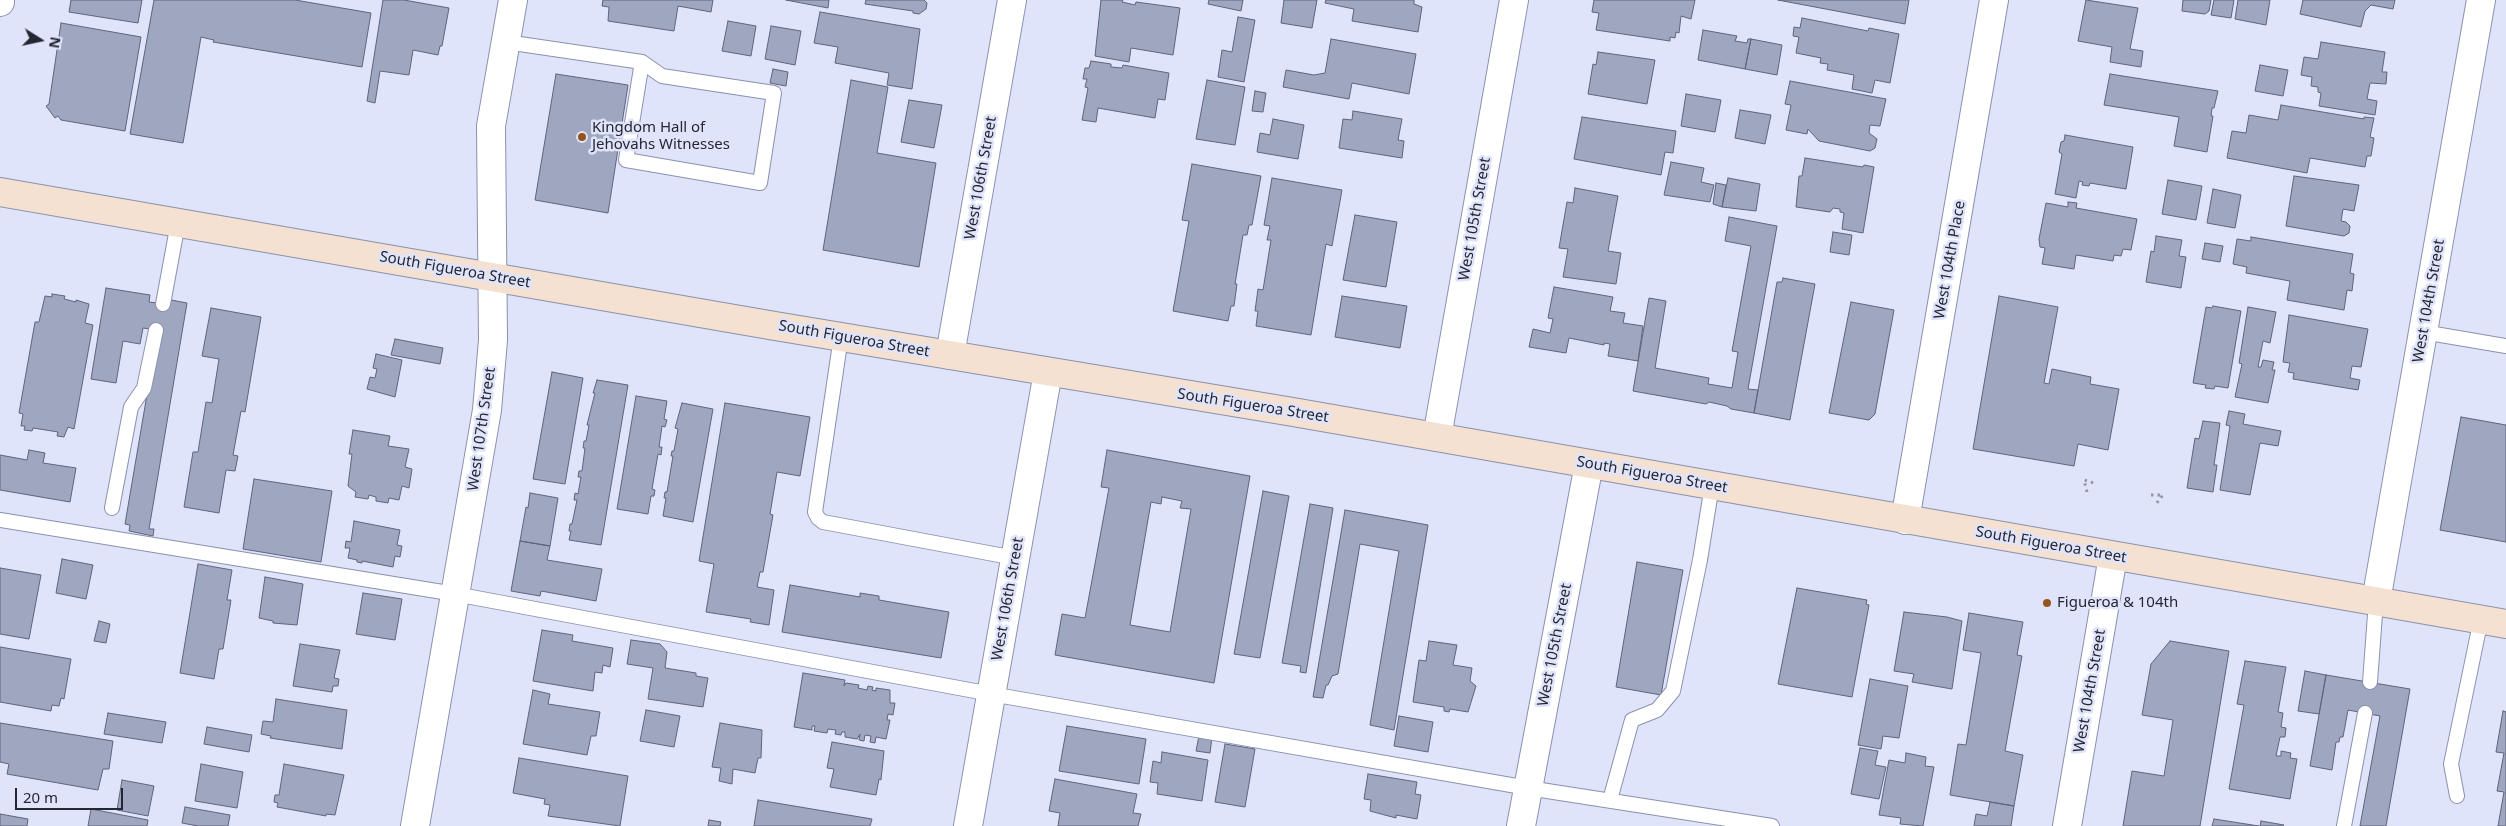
<!DOCTYPE html>
<html>
<head>
<meta charset="utf-8">
<style>
	body { margin:0 }
	#map { position:relative; width:2506px; height:826px; overflow:hidden; background:#dfe4fb; font-family:"Noto Sans",sans-serif }
	canvas { display:block }
	.north { position:absolute; left:15px; top:15px; width:50px; height:50px; -webkit-text-stroke:4px #dfe4fb; paint-order:stroke; rotate:100deg; font-size:14px; font-weight:700; line-height:20px; text-align:center; color:#242731 }
	.north::after { content:''; display:block; margin:auto; width:18px; height:22px; background:#242731; clip-path:polygon(50% 0,100% 100%,50% 72%,0 100%) }
	.scale { position:absolute; left:15px; top:788px; width:108px; height:22px; box-sizing:border-box; border:2px solid #242731; border-top:0; padding-left:6px; font-size:15px; line-height:18px; white-space:nowrap; color:#242731; -webkit-text-stroke:4px #dfe4fb; paint-order:stroke }
</style>
</head>
<body>
<div id="map">
<canvas width="2506" height="826"></canvas>
<div class="north">N</div>
<div class="scale">20 m</div>
</div>
<script>
const c = document.querySelector('canvas').getContext('2d');
c.lineJoin = 'round';
function fillPath(path, color) {
  c.fillStyle = color;
  c.fill(path, 'evenodd');
}
function shape(rows) {
  const path = new Path2D();
  for (const r of rows) {
    path.moveTo(r[0], r[1]);
    for (let i = 2; i < r.length; i += 2) path.lineTo(r[i], r[i + 1]);
  }
  return path;
}
function stroke(path, color, width, dash) {
  c.strokeStyle = color;
  c.lineWidth = width;
  c.lineCap = dash ? 'butt' : 'round';
  c.setLineDash(dash || []);
  c.stroke(path);
}
function label(font, color, halo, rows, align = 'center') {
  c.font = font + ' "Noto Sans",sans-serif';
  c.lineWidth = 5;
  c.setLineDash([]);
  c.textBaseline = 'middle';
  c.strokeStyle = halo;
  c.fillStyle = color;
  for (const [text, x, y, turn = 0] of rows) {
    c.save();
    c.translate(x, y);
    c.rotate((+turn || 0) * Math.PI / 180);
    c.textAlign = isNaN(turn) ? turn : align;
    if (halo) c.strokeText(text, 0, 0);
    c.fillText(text, 0, 0);
    c.restore();
  }
}
const building = shape([
	[71,0,142,0,138,23,69,12,71,0],
	[154,0,295,0,371,13,362,67,213,42,214,40,201,37,183,143,130,134,154,0],
	[383,0,404,0,449,8,442,46,440,46,438,55,413,50,409,75,380,71,375,103,367,101,383,0],
	[603,0,713,0,711,12,678,6,674,31,608,21,609,7,602,6,603,0],
	[786,0,829,0,828,8,786,0],
	[866,0,924,0,927,3,926,9,919,14,913,13,913,11,865,4,866,0],
	[1101,0,1123,0,1122,2,1135,5,1136,2,1180,8,1173,55,1131,48,1129,62,1095,56,1101,0],
	[1209,0,1243,0,1241,11,1208,4,1209,0],
	[1284,0,1317,0,1312,28,1281,23,1284,0],
	[1326,0,1414,0,1414,4,1422,7,1418,32,1352,21,1354,9,1325,3,1326,0],
	[1594,0,1695,0,1691,19,1681,16,1679,33,1676,32,1675,38,1670,37,1670,41,1596,30,1599,13,1592,12,1594,0],
	[1778,0,1909,0,1905,24,1778,0],
	[2086,0,2138,8,2130,49,2143,51,2141,67,2110,62,2112,47,2078,41,2086,0],
	[2183,0,2211,0,2209,11,2205,14,2182,11,2183,0],
	[2214,0,2234,0,2231,18,2211,15,2214,0],
	[2238,0,2270,0,2266,25,2235,19,2238,0],
	[2303,0,2395,0,2393,9,2371,5,2365,11,2361,27,2300,14,2303,0],
	[820,12,920,29,912,89,887,85,889,73,835,63,838,47,814,43,820,12],
	[1238,17,1255,20,1244,82,1218,77,1222,50,1232,52,1238,17],
	[1802,18,1868,31,1869,28,1899,34,1890,83,1875,80,1872,93,1852,89,1854,75,1827,70,1828,64,1820,63,1821,58,1796,53,1799,37,1793,36,1794,27,1800,28,1802,18],
	[728,21,756,26,751,56,722,51,728,21],
	[61,23,141,37,125,131,61,120,58,116,55,118,46,106,49,104,61,23],
	[771,26,801,31,795,65,765,59,771,26],
	[1703,30,1737,36,1735,41,1747,43,1748,39,1751,39,1745,69,1698,60,1703,30],
	[1331,39,1416,54,1409,94,1352,83,1349,99,1283,87,1286,70,1314,75,1325,73,1331,39],
	[1751,39,1782,45,1777,75,1745,69,1751,39],
	[2321,42,2385,52,2382,72,2387,72,2386,84,2370,83,2367,99,2377,101,2375,115,2319,106,2321,93,2318,92,2318,87,2311,86,2312,77,2301,75,2304,57,2318,59,2321,42],
	[1598,52,1655,60,1647,104,1588,94,1593,64,1596,65,1598,52],
	[1091,61,1111,64,1111,67,1122,68,1123,65,1169,73,1165,100,1158,99,1155,118,1098,108,1096,122,1082,120,1088,88,1085,87,1087,79,1083,79,1085,68,1089,68,1091,61],
	[2260,65,2288,70,2283,96,2255,91,2260,65],
	[773,69,788,72,786,86,770,83,773,69],
	[556,74,628,85,608,213,535,200,556,74],
	[2110,74,2218,91,2214,108,2212,108,2211,116,2213,116,2207,152,2174,146,2179,117,2104,105,2110,74],
	[851,80,888,87,877,153,936,163,919,267,823,250,851,80],
	[1207,80,1245,87,1235,145,1196,139,1207,80],
	[1790,81,1886,99,1880,126,1870,125,1869,133,1877,139,1875,148,1870,151,1819,141,1808,129,1807,134,1786,130,1791,105,1785,104,1790,81],
	[1255,91,1266,93,1263,112,1252,111,1255,91],
	[1686,94,1721,100,1715,132,1681,126,1686,94],
	[909,100,942,105,934,148,901,142,909,100],
	[2281,105,2364,119,2364,117,2374,118,2370,137,2374,138,2371,156,2367,156,2365,167,2310,158,2307,173,2227,158,2232,131,2246,133,2249,115,2278,120,2281,105],
	[1740,110,1771,115,1765,144,1735,138,1740,110],
	[1353,111,1402,119,1398,140,1404,141,1402,158,1339,148,1343,119,1352,120,1353,111],
	[1582,117,1676,131,1673,153,1665,152,1661,175,1574,159,1582,117],
	[1273,119,1304,125,1298,159,1257,152,1260,133,1270,135,1273,119],
	[2065,135,2133,147,2126,189,2090,183,2089,186,2082,185,2083,182,2079,181,2076,198,2055,194,2062,154,2059,152,2061,142,2064,141,2065,135],
	[1805,158,1863,167,1864,165,1874,167,1863,233,1842,229,1844,213,1840,212,1840,209,1833,208,1830,212,1796,207,1799,176,1802,176,1805,158],
	[1671,162,1704,168,1701,182,1714,185,1710,202,1664,195,1671,162],
	[1192,164,1261,176,1252,225,1249,225,1247,235,1243,235,1235,284,1237,284,1234,306,1231,306,1228,321,1173,311,1189,221,1182,220,1192,164],
	[2294,176,2359,185,2354,211,2343,209,2341,221,2346,222,2350,226,2349,233,2344,236,2286,226,2294,176],
	[1272,178,1342,190,1332,246,1326,244,1311,335,1256,326,1258,311,1255,311,1258,289,1263,290,1271,240,1267,240,1270,226,1264,225,1272,178],
	[1728,178,1760,184,1756,211,1722,207,1728,178],
	[2168,180,2202,186,2196,220,2162,214,2168,180],
	[1716,183,1726,185,1722,207,1713,204,1716,183],
	[1575,188,1618,196,1608,251,1621,253,1616,284,1563,277,1568,249,1559,248,1567,202,1573,203,1575,188],
	[2213,189,2241,195,2235,228,2207,223,2213,189],
	[2068,202,2077,203,2076,208,2137,219,2131,250,2123,249,2121,256,2114,255,2113,261,2076,255,2074,269,2042,264,2045,248,2040,247,2039,239,2046,203,2068,207,2068,202],
	[1355,215,1397,222,1386,287,1343,280,1355,215],
	[1729,217,1777,226,1748,389,1758,390,1754,413,1731,409,1727,406,1709,402,1706,404,1633,391,1649,298,1666,301,1655,368,1709,378,1708,384,1732,388,1738,352,1732,351,1751,246,1725,241,1729,217],
	[1833,232,1852,235,1849,255,1830,252,1833,232],
	[2156,236,2182,240,2179,256,2186,257,2181,288,2146,282,2151,251,2154,252,2156,236],
	[2251,237,2353,254,2350,273,2354,274,2352,291,2347,290,2344,310,2287,300,2290,281,2246,273,2247,267,2233,264,2237,239,2251,241,2251,237],
	[2205,243,2223,246,2220,262,2202,259,2205,243],
	[1783,278,1815,284,1790,420,1754,413,1777,282,1782,282,1783,278],
	[1554,287,1613,297,1610,311,1625,313,1623,323,1643,326,1638,361,1608,356,1610,344,1604,343,1604,345,1569,338,1566,353,1529,347,1533,329,1550,333,1553,319,1548,318,1554,287],
	[106,288,150,295,149,302,164,304,166,299,187,303,149,529,154,529,153,536,129,531,130,525,125,524,158,330,143,328,140,344,123,341,116,383,91,379,106,288],
	[52,294,65,296,64,299,76,302,76,300,89,304,85,323,93,325,74,429,68,427,64,437,57,436,58,432,33,428,32,431,24,430,25,426,21,426,23,414,19,413,35,322,39,322,45,296,52,297,52,294],
	[1342,296,1407,306,1400,348,1335,337,1342,296],
	[1999,296,2058,307,2044,383,2049,384,2052,369,2091,377,2090,384,2119,389,2108,450,2078,444,2074,466,1973,449,1999,296],
	[1851,302,1894,310,1875,414,1869,420,1829,413,1851,302],
	[2213,306,2241,311,2228,388,2215,386,2214,389,2205,388,2206,385,2193,383,2206,307,2212,308,2213,306],
	[2248,307,2276,312,2270,343,2263,341,2258,367,2261,367,2263,360,2274,362,2272,370,2275,370,2268,403,2235,397,2242,364,2239,363,2248,307],
	[211,308,261,317,245,412,241,411,233,455,238,456,235,471,226,470,219,513,184,507,193,452,198,452,206,402,212,403,219,359,202,356,211,308],
	[2289,315,2368,329,2361,367,2352,366,2350,378,2360,380,2358,390,2293,379,2294,373,2288,372,2290,363,2283,362,2289,315],
	[395,339,443,348,440,364,391,355,395,339],
	[376,354,402,360,395,397,367,389,370,377,375,378,377,369,373,368,376,354],
	[552,372,583,378,565,484,533,479,552,372],
	[597,380,628,385,601,545,569,540,571,531,569,531,570,524,572,524,577,500,574,500,575,493,578,494,581,477,578,477,579,471,582,471,585,448,583,448,584,441,586,441,589,425,587,425,595,393,593,393,597,380],
	[636,396,667,401,664,419,667,420,665,427,662,426,659,447,662,447,661,455,658,454,652,489,655,490,654,496,651,496,648,514,617,509,636,396],
	[682,403,713,409,693,522,663,516,666,498,664,498,665,492,667,492,673,456,671,456,672,451,674,451,678,429,675,428,682,403],
	[725,403,810,417,800,476,777,472,770,514,773,515,763,572,760,572,757,587,774,590,769,625,750,622,751,619,706,612,714,564,699,561,725,403],
	[2229,411,2245,414,2243,424,2281,431,2278,446,2260,443,2250,495,2220,490,2230,426,2226,425,2229,411],
	[2461,417,2506,425,2506,542,2440,530,2461,417],
	[2203,421,2220,423,2214,465,2217,465,2213,492,2187,488,2195,438,2199,439,2203,421],
	[353,430,390,436,388,446,409,449,405,467,412,469,409,488,402,486,399,500,389,498,388,503,376,501,376,497,369,495,368,499,355,497,356,492,348,486,352,454,349,454,353,430],
	[29,450,45,453,43,463,76,468,70,502,0,490,0,455,27,460,29,450],
	[1107,450,1250,476,1214,683,1055,655,1062,614,1085,618,1109,488,1101,487,1107,450],
	[1162,497,1182,501,1180,508,1191,509,1170,632,1130,625,1151,502,1161,504,1162,497],
	[254,479,332,491,321,562,243,549,254,479],
	[1263,491,1289,496,1260,658,1234,654,1263,491],
	[530,493,558,498,550,546,520,541,526,507,528,508,530,493],
	[1310,504,1333,508,1306,673,1300,672,1301,666,1282,663,1310,504],
	[1345,510,1428,525,1394,730,1370,725,1399,551,1360,544,1338,674,1332,676,1328,685,1326,685,1323,698,1313,697,1345,510],
	[354,521,400,530,397,545,402,546,400,557,395,556,393,567,362,561,362,563,357,562,357,560,348,558,350,548,345,548,346,541,351,542,354,521],
	[520,541,550,546,547,560,602,569,596,601,541,591,540,596,511,591,520,541],
	[62,559,93,565,86,599,56,593,62,559],
	[1637,562,1683,570,1661,695,1616,687,1637,562],
	[198,564,232,570,227,600,231,600,223,649,219,649,214,679,180,673,198,564],
	[0,568,41,575,29,639,0,634,0,568],
	[265,577,303,584,297,625,273,623,273,621,259,618,265,577],
	[790,585,860,597,860,593,879,596,879,600,949,612,941,658,782,632,790,585],
	[1797,588,1867,600,1866,604,1869,605,1852,697,1778,684,1797,588],
	[363,593,402,599,395,640,356,634,363,593],
	[1904,612,1947,617,1962,621,1952,689,1912,682,1914,674,1894,671,1904,612],
	[1969,613,2023,622,2017,655,2022,656,2005,751,2023,755,2014,806,1950,795,1958,744,1966,745,1981,653,1963,650,1969,613],
	[99,621,110,624,106,643,94,641,99,621],
	[542,630,573,635,572,641,613,648,610,667,603,665,602,673,595,672,593,691,533,681,542,630],
	[631,640,660,644,667,652,665,668,696,673,696,676,708,678,703,707,648,699,653,668,627,664,631,640],
	[1429,641,1457,645,1453,665,1472,668,1470,681,1476,686,1468,712,1450,709,1449,712,1444,711,1444,707,1413,702,1419,660,1426,661,1429,641],
	[2170,641,2229,651,2200,826,2123,826,2132,771,2164,776,2173,720,2142,715,2151,664,2170,641],
	[300,644,340,650,334,678,339,679,338,686,333,686,332,692,293,686,300,644],
	[0,647,71,659,64,699,61,698,59,706,52,705,51,711,0,702,0,647],
	[2245,661,2286,667,2278,712,2283,713,2281,727,2286,728,2285,737,2280,737,2276,756,2281,756,2281,751,2291,753,2290,758,2297,759,2290,799,2229,789,2244,705,2237,704,2245,661],
	[2305,671,2326,675,2319,714,2298,711,2305,671],
	[803,673,845,680,844,686,846,683,859,685,858,688,867,690,868,686,873,687,872,690,876,691,876,688,890,690,890,703,895,703,893,715,888,714,887,720,890,720,886,739,876,737,875,743,870,742,871,736,865,735,864,741,859,740,860,734,857,739,845,737,845,732,842,732,841,735,835,734,836,730,828,729,827,733,814,731,815,726,812,726,812,730,794,727,803,673],
	[2326,675,2410,689,2386,826,2360,826,2380,716,2348,710,2343,737,2340,737,2339,742,2336,742,2332,770,2310,766,2326,675],
	[1870,679,1908,686,1899,738,1883,736,1881,749,1858,745,1870,679],
	[533,690,550,694,548,704,600,712,596,736,591,736,587,755,523,744,533,690],
	[276,699,347,710,342,749,270,738,271,736,261,734,263,721,273,722,276,699],
	[646,710,680,716,674,747,640,741,646,710],
	[2503,711,2506,712,2506,826,2498,826,2504,792,2497,791,2504,753,2496,752,2503,711],
	[108,713,166,722,162,743,104,734,108,713],
	[1399,716,1433,722,1428,752,1394,746,1399,716],
	[0,723,113,741,109,769,103,769,98,790,7,774,9,764,0,762,0,723],
	[720,723,762,730,761,758,758,758,755,773,733,769,732,784,719,781,721,768,712,767,720,723],
	[1067,726,1146,739,1139,784,1059,771,1067,726],
	[207,727,252,735,249,752,204,744,207,727],
	[1199,736,1212,737,1210,753,1196,751,1199,736],
	[832,742,884,751,881,780,879,779,876,795,830,787,834,769,827,768,832,742],
	[1225,744,1255,749,1245,807,1215,802,1225,744],
	[1860,748,1878,751,1875,765,1886,767,1879,799,1851,794,1860,748],
	[1162,752,1208,760,1202,801,1157,794,1158,783,1150,782,1153,761,1161,763,1162,752],
	[1906,753,1926,757,1925,766,1934,767,1923,826,1900,824,1901,818,1879,815,1889,760,1905,763,1906,753],
	[519,758,628,776,620,826,548,816,550,805,544,804,545,799,513,793,519,758],
	[201,764,243,772,237,808,195,801,201,764],
	[284,764,344,775,335,815,326,814,326,816,277,807,278,803,274,802,275,795,279,795,284,764],
	[1368,774,1417,782,1415,794,1421,795,1417,819,1396,815,1396,818,1370,811,1371,800,1364,799,1368,774],
	[1055,779,1137,794,1133,813,1141,814,1138,826,1058,826,1060,813,1049,811,1055,779],
	[122,780,154,786,148,816,117,810,122,780],
	[758,800,872,819,870,826,754,826,758,800],
	[1990,802,2014,806,2011,826,1974,826,1976,814,1987,816,1990,802],
	[185,807,230,815,228,826,198,826,182,823,185,807],
	[91,809,148,820,147,826,88,826,91,809],
	[0,814,28,819,27,826,0,826,0,814],
	[2214,819,2259,826,2212,826,2214,819],
	[709,820,721,822,720,826,708,826,709,820],
	[2261,821,2284,825,2283,826,2260,826,2261,821]
]);
const path = shape([
	[2087,492,2084,480,2097,484],
	[2151,495,2163,495,2156,504]
]);
const service = shape([
	[506,42,642,62,662,76,774,93,760,183,626,160,642,62],
	[163,304,178,223],
	[2423,332,2506,346],
	[841,337,815,512,818,518,823,522,1015,558],
	[112,508,131,407,144,388,156,330],
	[0,520,455,594,991,694,1528,788,1772,826],
	[2370,682,2376,601],
	[2457,796,2451,764,2481,619],
	[1610,800,1632,720,1657,710,1673,691,1700,560,1712,485],
	[2344,826,2365,713]
]);
const minor = shape([
	[950,355,1012,0],
	[1437,437,1514,0],
	[1905,520,1994,0],
	[2376,601,2481,0],
	[415,826,487,410,493,340,491,126,513,0],
	[968,826,1048,372],
	[1521,826,1589,464]
]);
const tertiary = shape([
	[0,2,0,0],
	[2067,826,2113,556]
]);
const secondary = shape([
	[0,192,775,326,1293,412,2506,624]
]);
const markers = [
	[582,137,5,"#94551d"],
	[2047,603,5,"#94551d"]
];
const poiNames = [
	["Kingdom Hall of",592,128],
	["Jehovahs Witnesses",592,145],
	["Figueroa & 104th",2057,603]
];
const streetNames = [
	["West 106th Street",981,178,-80],
	["West 105th Street",1475,219,-80],
	["West 104th Place",1950,260,-80],
	["South Figueroa Street",455,270,10],
	["West 104th Street",2429,301,-80],
	["South Figueroa Street",854,339,10],
	["South Figueroa Street",1253,406,9],
	["West 107th Street",482,429,-82],
	["South Figueroa Street",1652,475,10],
	["South Figueroa Street",2051,545,10],
	["West 106th Street",1008,599,-80],
	["West 105th Street",1555,645,-79],
	["West 104th Street",2090,691,-80]
];
fillPath(building, '#9fa6c0');
stroke(building, '#5e647c', 1);
stroke(service, '#8b91ab', 16);
stroke(minor, '#8b91ab', 30);
stroke(tertiary, '#8b91ab', 30);
stroke(secondary, '#8b91ab', 30);
stroke(path, '#9397a9', 3, [2.5, 4]);
stroke(service, '#fff', 14);
stroke(minor, '#fff', 28);
stroke(tertiary, '#fff', 28);
stroke(secondary, '#f5e1d1', 28);
for (const [x, y, r, color] of markers) {
  const dot = new Path2D();
  dot.arc(x, y, r, 0, 2 * Math.PI);
  c.fillStyle = color;
  c.fill(dot);
  stroke(dot, '#dfe4fb', 2);
}
label('15px', '#242731', '#dfe4fb', poiNames, 'left');
label('15px', '#242731', '#dfe4fb', streetNames);
</script>
</body>
</html>
